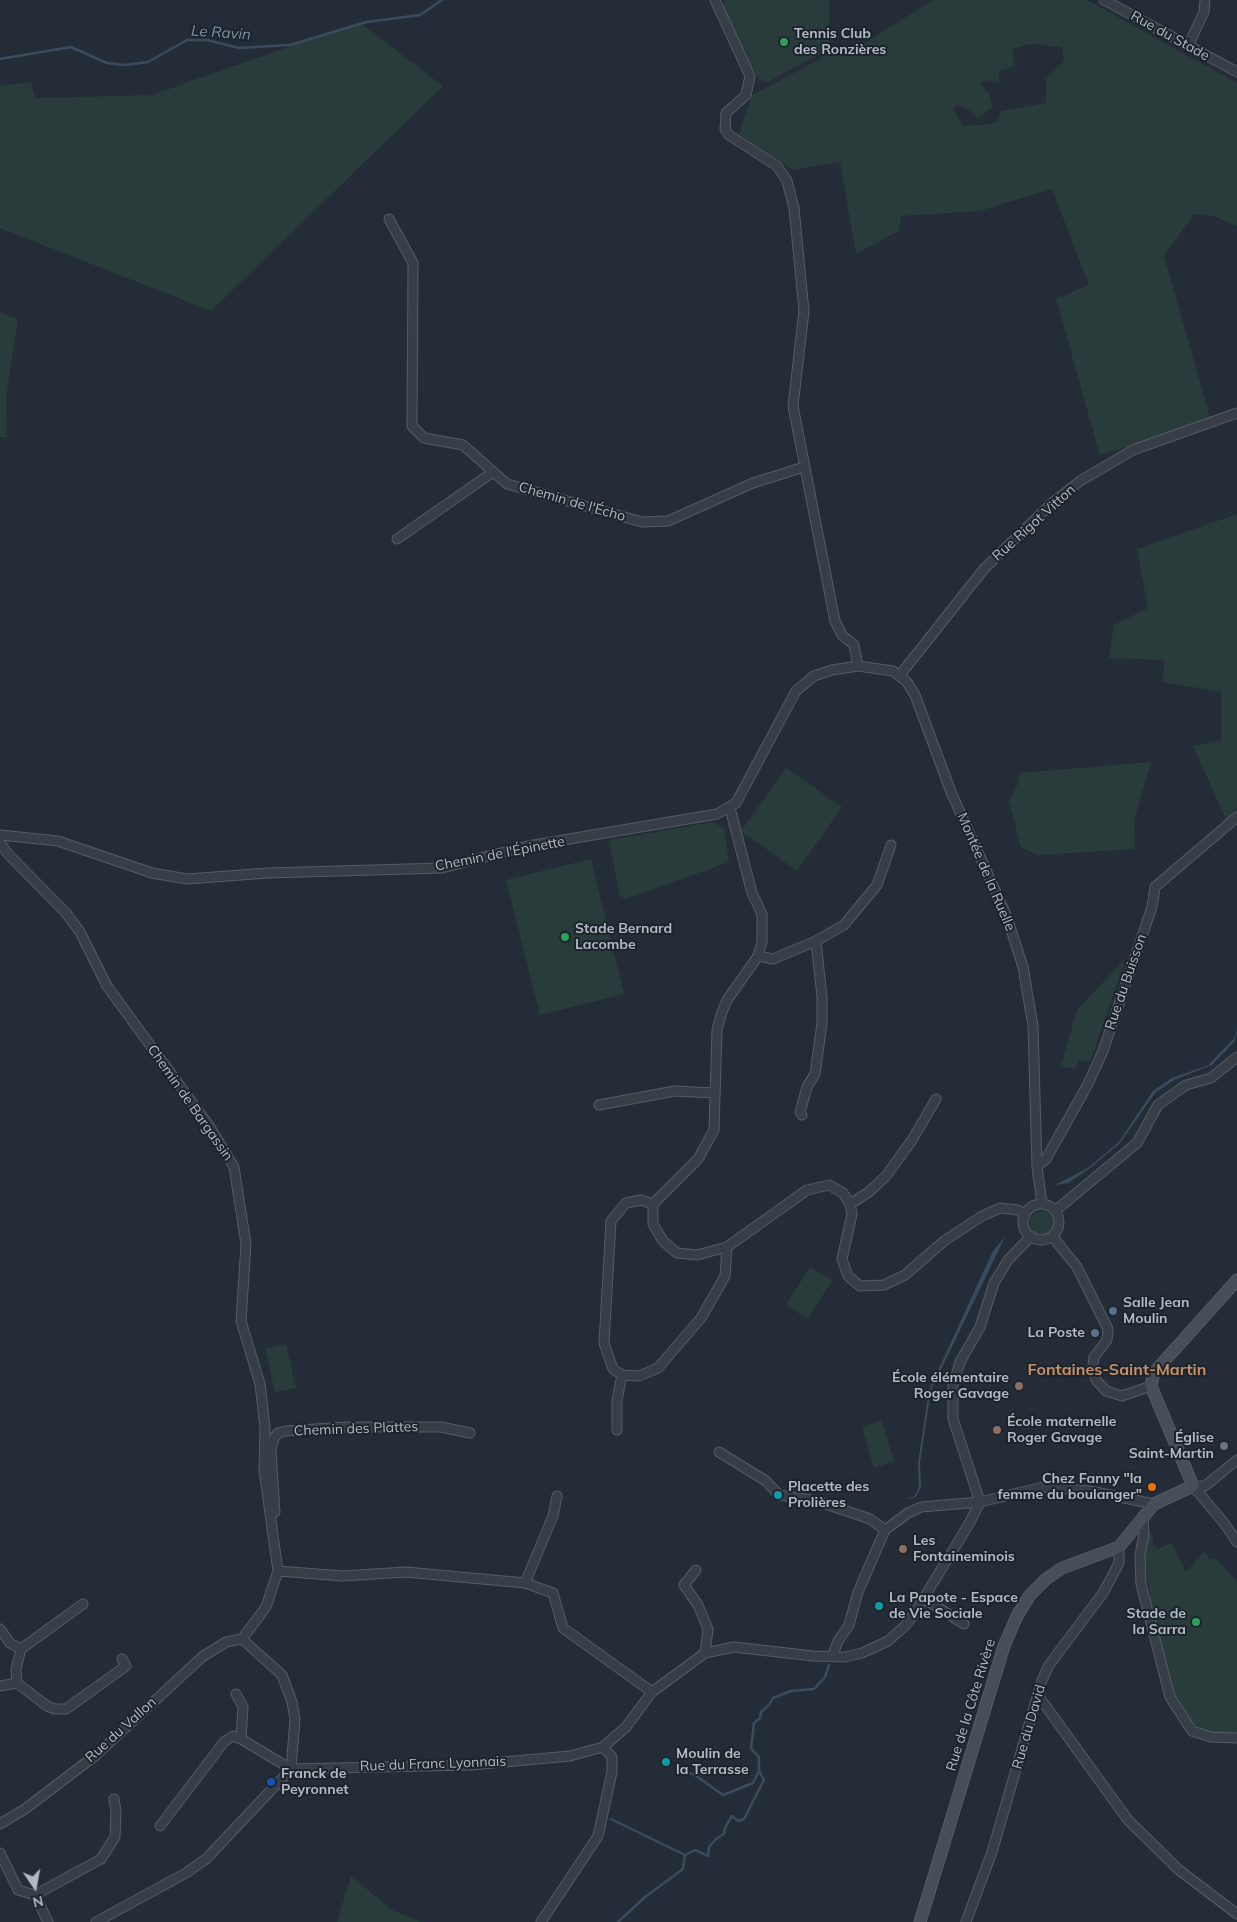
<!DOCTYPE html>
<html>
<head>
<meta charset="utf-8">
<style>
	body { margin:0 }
	#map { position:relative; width:1237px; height:1922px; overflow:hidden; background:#242d37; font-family:Mulish,sans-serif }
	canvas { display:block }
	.north { position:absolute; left:10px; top:1862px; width:50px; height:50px; -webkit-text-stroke:4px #1c242c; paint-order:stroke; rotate:168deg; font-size:14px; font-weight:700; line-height:20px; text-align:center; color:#b2b9c4 }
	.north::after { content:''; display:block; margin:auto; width:18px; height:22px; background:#b2b9c4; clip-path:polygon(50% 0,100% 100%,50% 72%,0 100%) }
</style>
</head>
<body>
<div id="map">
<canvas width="1237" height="1922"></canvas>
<div class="north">N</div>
</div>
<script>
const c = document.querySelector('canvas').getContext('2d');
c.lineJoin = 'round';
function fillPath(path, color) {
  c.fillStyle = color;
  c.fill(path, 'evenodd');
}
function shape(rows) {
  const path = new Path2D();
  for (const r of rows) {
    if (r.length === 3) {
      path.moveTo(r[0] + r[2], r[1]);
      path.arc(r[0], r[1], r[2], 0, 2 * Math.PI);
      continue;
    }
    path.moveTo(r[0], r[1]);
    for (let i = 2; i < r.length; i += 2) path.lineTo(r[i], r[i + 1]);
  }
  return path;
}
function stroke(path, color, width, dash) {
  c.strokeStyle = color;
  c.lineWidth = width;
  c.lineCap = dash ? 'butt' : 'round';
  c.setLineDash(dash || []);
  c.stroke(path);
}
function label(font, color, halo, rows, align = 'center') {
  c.font = font + ' Mulish,sans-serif';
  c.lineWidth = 4;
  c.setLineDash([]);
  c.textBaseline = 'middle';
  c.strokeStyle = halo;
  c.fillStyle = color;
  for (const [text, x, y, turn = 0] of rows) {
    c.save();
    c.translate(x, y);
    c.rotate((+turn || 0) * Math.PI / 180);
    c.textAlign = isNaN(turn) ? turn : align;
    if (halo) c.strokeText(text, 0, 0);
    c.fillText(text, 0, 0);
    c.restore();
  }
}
const green = shape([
	[726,0,829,0,829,54,857,48,933,0,1087,0,1237,83,1237,226,1213,216,1194,214,1164,256,1210,418,1145,442,1100,455,1056,299,1089,285,1052,189,979,211,901,216,899,231,856,254,840,162,793,170,739,134,752,95,822,58,820,54,768,82,759,80,724,10,724,3],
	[1030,44,1062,47,1064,61,1046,79,1046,103,1001,111,998,120,993,124,963,126,953,109,956,105,966,108,978,118,992,107,989,93,979,83,989,80,999,83,999,71,1014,66,1013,49],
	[359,22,443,86,211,311,0,228,0,86,31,82,35,98,152,95],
	[0,313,18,319,6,398,7,437,0,437],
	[1237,514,1237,810,1226,819,1193,746,1221,740,1221,692,1163,682,1164,660,1109,658,1114,625,1148,608,1137,549],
	[1151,762,1134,821,1135,849,1039,855,1021,848,1009,800,1017,786,1020,773],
	[786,768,842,807,797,871,741,831],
	[713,822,724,828,729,862,626,899,620,896,609,840],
	[591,859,624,994,540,1015,506,880],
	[1126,958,1090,1062,1079,1060,1075,1069,1061,1066,1077,1010],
	[1042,1223,12],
	[810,1267,832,1280,808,1319,786,1305],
	[286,1344,296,1388,275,1392,265,1349],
	[882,1420,894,1461,874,1468,862,1427],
	[1146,1532,1153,1534,1153,1546,1159,1549,1171,1543,1186,1572,1204,1552,1211,1560,1214,1558,1219,1562,1237,1581,1237,1733,1219,1734,1205,1731,1189,1722,1178,1705,1158,1636,1152,1609,1146,1564],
	[351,1876,392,1910,421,1922,337,1922]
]);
const water = shape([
	[1237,1028,1235,1041,1212,1065,1174,1080,1155,1093,1120,1143,1089,1169,1068,1183,1055,1185,1088,1168,1119,1142,1153,1091,1172,1078,1212,1064,1233,1042],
	[1005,1237,931,1390,920,1463,921,1487,916,1497,903,1500,915,1496,919,1486,918,1463,929,1390,993,1251]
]);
const stream = shape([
	[0,59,71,47,107,63,125,65,148,62,187,40,207,40,239,48,290,45,367,22,420,15,442,0],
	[1211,1064,1233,1041],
	[679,1769,695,1775,723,1795,753,1783,759,1771],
	[611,1819,685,1855],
	[618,1922,645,1897,683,1869,685,1855,695,1850,708,1856,709,1847,716,1839,724,1834,725,1828,732,1816,738,1821,744,1819,764,1780,759,1771,759,1757,751,1749,754,1723,760,1718,761,1712,769,1705,773,1698,791,1691,814,1689,825,1677,829,1665]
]);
const street = shape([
	[715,0,750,76,746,95,726,113,725,129,729,135,777,166,787,181,794,208,804,311,793,406,835,621,842,635,854,645,858,666],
	[1104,0,1237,72],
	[1188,46,1204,12,1205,0],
	[389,219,413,263,412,426,424,438,463,445,507,484,642,522,668,521,753,483,804,467],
	[397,539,493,472],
	[900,675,984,569,1052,503,1080,481,1133,450,1237,413],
	[730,808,752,893,762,914,762,942,758,956,727,1000,721,1015,717,1030,714,1130,698,1159,653,1204,653,1224,663,1241,677,1253,697,1255,727,1247,807,1190,829,1185,843,1193,850,1204,852,1214,842,1259,848,1276,860,1286,884,1285,905,1275,944,1241,982,1216,1000,1208,1018,1210,1025,1215],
	[0,835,58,841,152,873,187,879,268,873,442,868,528,846,717,814,736,803,796,691,814,676,832,670,858,666,893,671,907,682,915,695,951,792,1007,917,1023,967,1033,1026,1037,1167,1042,1204],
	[0,843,8,854,66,913,80,932,107,986,210,1127,234,1167,246,1244,241,1321,260,1384,265,1427,264,1470,278,1571,266,1607,242,1639],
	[758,956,773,959,816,941,844,925,877,885,891,845],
	[599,1105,675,1091,715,1093],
	[802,1115,800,1112,807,1087,815,1074,822,1023,822,997,816,941],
	[1037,1167,1046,1159,1088,1084,1103,1051,1152,907,1155,887,1237,817],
	[653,1204,641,1200,626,1203,611,1221,604,1343,613,1369,622,1375,639,1376,658,1368,701,1318,725,1276,727,1247],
	[850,1204,869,1192,886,1176,912,1140,936,1099],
	[1041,1222,18],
	[1055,1211,1137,1143,1158,1105,1186,1085,1211,1078,1237,1057],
	[1052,1236,1077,1267,1108,1329,1107,1340,1094,1357,1093,1366,1096,1380,1106,1391,1122,1396,1151,1386],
	[617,1430,617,1400,622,1375],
	[719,1452,766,1481,779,1495,817,1501,870,1519,885,1530],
	[1193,1486,1224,1523,1237,1542],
	[1193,1486,1205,1486,1237,1460],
	[980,1502,953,1419,953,1385,960,1362,980,1327,994,1283,1008,1260,1031,1236],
	[275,1512,271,1450,274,1438,278,1433,286,1431,345,1427,441,1427,470,1433],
	[1143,1517,1144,1534,1140,1555,1141,1584,1170,1697,1192,1731,1211,1737,1237,1738],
	[696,1570,684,1585,698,1605,708,1629,705,1653],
	[278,1571,343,1576,406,1572,525,1583,553,1593,563,1628,652,1692],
	[525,1583,553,1516,557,1496],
	[923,1598,964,1624],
	[0,1629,10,1643,21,1649],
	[242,1639,282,1675,292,1702,295,1719,291,1769,471,1765,570,1756,603,1747,626,1727,652,1692,705,1653,734,1647,813,1656,845,1657,862,1653,888,1641,905,1626,914,1614,969,1524,980,1502],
	[832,1657,838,1641,849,1625,858,1592,885,1530,908,1513,921,1507,980,1502,1043,1487,1090,1491,1154,1504],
	[17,1683,47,1706,55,1709,66,1709,126,1666,122,1659],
	[0,1686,17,1683,16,1669,21,1649,83,1604],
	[236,1694,243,1707,241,1739],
	[1037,1694,1128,1820,1179,1870,1237,1914],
	[0,1824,25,1809,96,1755,202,1657,226,1642,242,1639],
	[0,1853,18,1890,35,1895],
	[48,1922,35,1895,101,1859,115,1837,116,1811,114,1799],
	[96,1922,186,1873,206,1859,291,1769,241,1739,233,1736,224,1742,160,1826],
	[541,1922,598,1836,612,1772,612,1757,603,1747],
	[966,1922,992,1852,1042,1680,1049,1665,1103,1593,1119,1563,1119,1547]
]);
const secondary = shape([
	[920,1922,1004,1646,1018,1614,1030,1595,1046,1579,1062,1568,1119,1547,1154,1504,1193,1486,1151,1386,1153,1376,1158,1368,1237,1280]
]);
const markers = [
	[784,42,5,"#2e9e5b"],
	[565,937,5,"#2e9e5b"],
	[1113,1311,5,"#5c6f8a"],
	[1095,1333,5,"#5c6f8a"],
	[1019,1386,5,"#8d6e63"],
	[997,1430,5,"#8d6e63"],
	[1224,1446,5,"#6b7280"],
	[1152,1487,5,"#e8710a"],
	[778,1495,5,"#0f9aa8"],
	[903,1549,5,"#8d6e63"],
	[879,1606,5,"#0f9aa8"],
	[1196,1622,5,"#2e9e5b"],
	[666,1762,5,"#0f9aa8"],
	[271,1782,5,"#1a4fb4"]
];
const poiNames = [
	["Tennis Club",794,34],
	["des Ronzières",794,50],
	["Stade Bernard",575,929],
	["Lacombe",575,945],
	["Salle Jean",1123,1303],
	["Moulin",1123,1319],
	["La Poste",1085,1333,"right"],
	["École élémentaire",1009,1378,"right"],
	["Roger Gavage",1009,1394,"right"],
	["École maternelle",1007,1422],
	["Roger Gavage",1007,1438],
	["Église",1214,1438,"right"],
	["Saint-Martin",1214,1454,"right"],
	["Chez Fanny \"la",1142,1479,"right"],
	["femme du boulanger\"",1142,1495,"right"],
	["Placette des",788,1487],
	["Prolières",788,1503],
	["Les",913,1541],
	["Fontaineminois",913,1557],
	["La Papote - Espace",889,1598],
	["de Vie Sociale",889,1614],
	["Stade de",1186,1614,"right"],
	["la Sarra",1186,1630,"right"],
	["Moulin de",676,1754],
	["la Terrasse",676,1770],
	["Franck de",281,1774],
	["Peyronnet",281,1790]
];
const streetNames = [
	["Rue du Stade",1170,36,29],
	["Chemin de l'Écho",572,502,16],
	["Rue Rigot Vitton",1034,523,-42],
	["Chemin de l'Épinette",500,854,-11],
	["Montée de la Ruelle",986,872,67],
	["Rue du Buisson",1126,982,-71],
	["Chemin de Bargassin",190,1103,55],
	["Chemin des Plattes",356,1429,-2],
	["Rue de la Côte Rivère",971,1705,-73],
	["Rue du David",1029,1727,-74],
	["Rue du Vallon",121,1730,-42],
	["Rue du Franc Lyonnais",433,1764,-2]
];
const waterNames = [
	["Le Ravin",221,33,4]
];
const quarterNames = [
	["Fontaines-Saint-Martin",1117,1370]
];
fillPath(green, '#293b3a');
fillPath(water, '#3b4b5e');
stroke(stream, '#3b4b5e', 2.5);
stroke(street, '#555c65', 11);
stroke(secondary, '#555c65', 13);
stroke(street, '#373e48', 9);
stroke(secondary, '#464e5a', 11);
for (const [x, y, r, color] of markers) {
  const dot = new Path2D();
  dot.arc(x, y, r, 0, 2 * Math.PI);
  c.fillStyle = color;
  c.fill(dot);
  stroke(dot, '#1c242c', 2);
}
label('bold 14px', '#b2b9c4', '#1c242c', poiNames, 'left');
label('14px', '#b2b9c4', '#1c242c', streetNames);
label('italic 15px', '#7d91a9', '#1c242c', waterNames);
label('bold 16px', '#c78f69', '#1c242c', quarterNames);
</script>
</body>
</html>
